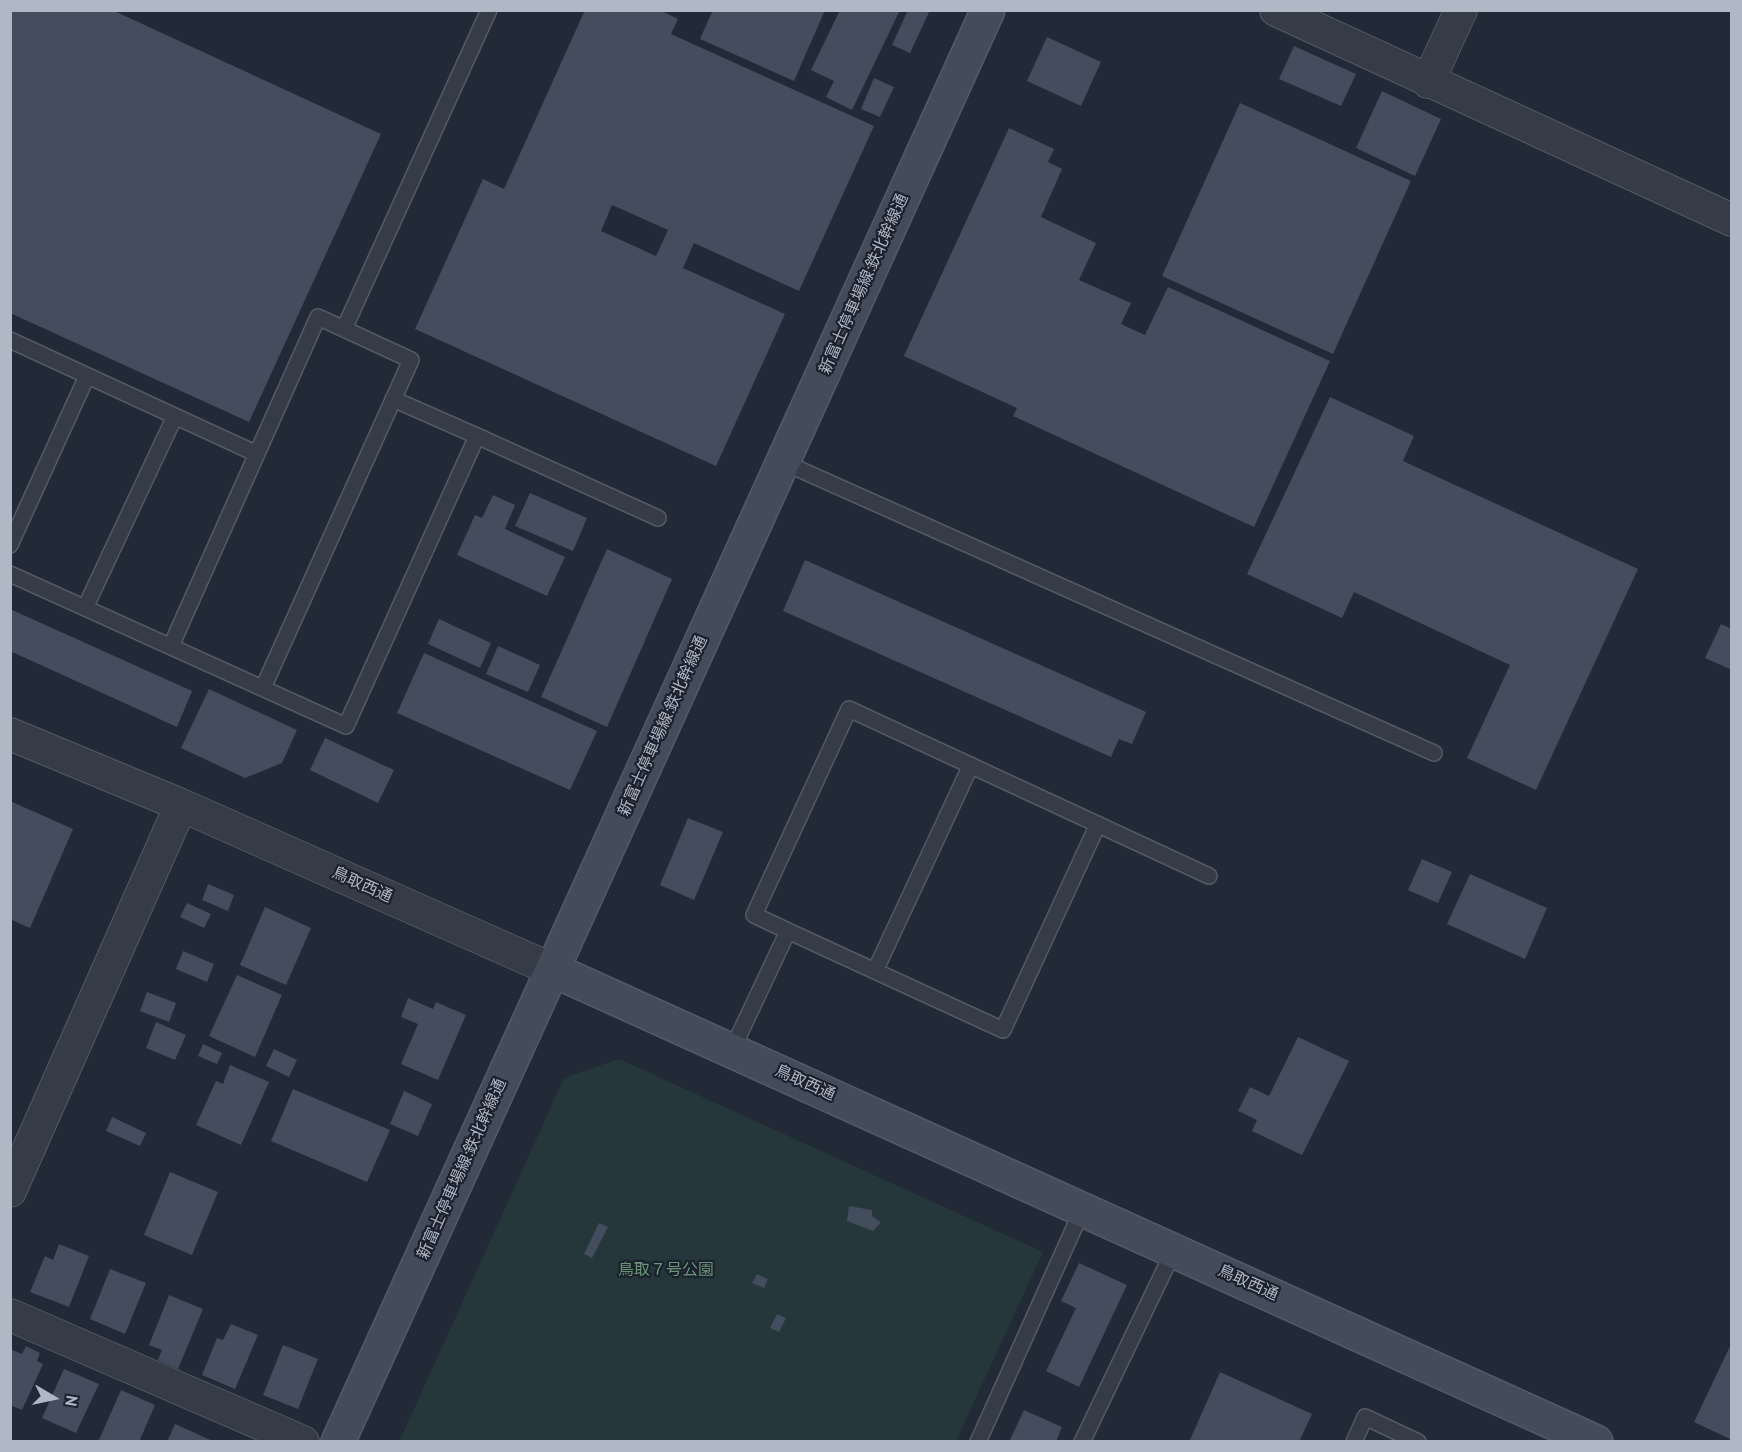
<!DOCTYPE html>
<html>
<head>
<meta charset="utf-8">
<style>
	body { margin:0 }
	#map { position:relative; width:1742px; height:1452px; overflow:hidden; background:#222a38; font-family:"PT Sans",sans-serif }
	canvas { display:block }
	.frame { position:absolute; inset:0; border:12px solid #b0b7c5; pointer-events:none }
	.north { position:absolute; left:24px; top:1368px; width:60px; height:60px; -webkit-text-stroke:4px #1b212d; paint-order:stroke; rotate:99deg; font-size:16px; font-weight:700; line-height:24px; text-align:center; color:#b0b7c5 }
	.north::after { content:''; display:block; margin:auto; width:21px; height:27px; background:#b0b7c5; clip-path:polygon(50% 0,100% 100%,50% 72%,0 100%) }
</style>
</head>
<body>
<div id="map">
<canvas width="1742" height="1452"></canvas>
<div class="frame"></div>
<div class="north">N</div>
</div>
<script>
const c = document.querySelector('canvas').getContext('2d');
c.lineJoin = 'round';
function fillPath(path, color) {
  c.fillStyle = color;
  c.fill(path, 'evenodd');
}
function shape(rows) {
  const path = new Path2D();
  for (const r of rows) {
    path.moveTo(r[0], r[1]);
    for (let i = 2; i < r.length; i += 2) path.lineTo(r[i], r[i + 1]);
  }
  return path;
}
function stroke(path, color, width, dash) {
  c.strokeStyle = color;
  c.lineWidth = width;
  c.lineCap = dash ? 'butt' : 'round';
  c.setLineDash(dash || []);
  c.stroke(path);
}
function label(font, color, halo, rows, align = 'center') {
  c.font = font + ' "PT Sans","Noto Sans JP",sans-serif';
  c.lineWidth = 4.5;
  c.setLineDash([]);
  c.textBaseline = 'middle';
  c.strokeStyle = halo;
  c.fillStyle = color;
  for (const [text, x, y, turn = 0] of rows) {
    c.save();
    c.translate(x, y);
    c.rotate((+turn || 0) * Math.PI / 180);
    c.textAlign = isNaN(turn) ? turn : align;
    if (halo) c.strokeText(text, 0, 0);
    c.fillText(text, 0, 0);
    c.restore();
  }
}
const green = shape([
	[619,1059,1043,1252,956,1441,399,1442,564,1078]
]);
const building = shape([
	[10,10,112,10,381,134,249,422,10,313],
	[585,10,660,10,678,19,671,34,874,126,799,291,694,243,683,268,785,314,716,466,415,329,483,179,504,189],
	[612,205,668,230,656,256,601,231],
	[713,10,825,10,794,81,700,39],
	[840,10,900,10,852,110,826,97,834,81,811,70],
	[908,10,930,10,910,53,892,45],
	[1047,37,1101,62,1081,106,1027,81],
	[1294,46,1356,74,1341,106,1279,79],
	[874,78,894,87,880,117,861,109],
	[1382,91,1441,119,1415,176,1356,148],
	[1240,103,1411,181,1333,354,1162,276],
	[1009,128,1054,149,1048,162,1062,169,1041,217,1096,243,1079,280,1131,303,1121,324,1145,335,1168,287,1330,361,1254,527,1013,416,1017,408,904,356],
	[1330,397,1414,436,1403,461,1638,569,1536,790,1467,758,1510,665,1354,592,1342,618,1247,574],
	[530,493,587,518,573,551,515,526],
	[493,495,515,505,505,529,565,557,547,596,457,555,475,515,482,518],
	[607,549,672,579,607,727,541,697],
	[805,560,1146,712,1132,744,1119,739,1111,757,783,611],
	[10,609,192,691,177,727,10,651],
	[439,619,491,643,480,668,428,644],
	[1721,624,1732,629,1732,670,1705,658],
	[498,646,540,665,528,692,486,674],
	[424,653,597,731,570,790,397,713],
	[209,689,297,730,282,763,245,778,181,748],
	[325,738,394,770,378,803,310,770],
	[10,801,73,829,30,928,10,919],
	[688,818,723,832,694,900,660,885],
	[1422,859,1452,872,1438,903,1408,890],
	[1470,874,1547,908,1525,959,1447,924],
	[208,884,234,895,228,911,202,900],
	[187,903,211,914,204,928,180,917],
	[265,907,311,928,286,985,240,965],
	[183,951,214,964,207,982,176,969],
	[237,975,282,995,255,1057,209,1036],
	[147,992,176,1003,169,1022,140,1011],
	[408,998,433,1009,436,1002,466,1015,438,1080,401,1064,418,1024,401,1017],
	[156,1022,186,1035,175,1060,146,1048],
	[1298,1037,1349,1061,1302,1155,1252,1131,1257,1120,1238,1111,1250,1087,1269,1096],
	[203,1044,222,1053,217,1064,198,1056],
	[274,1049,297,1060,289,1077,266,1066],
	[230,1065,269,1082,241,1145,196,1125,216,1081,223,1084],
	[293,1089,390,1130,367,1182,271,1141],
	[404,1091,432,1104,418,1136,390,1124],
	[112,1117,146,1133,140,1146,106,1131],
	[170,1172,218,1192,192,1255,144,1235],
	[849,1206,872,1210,872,1216,881,1222,873,1231,847,1221],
	[599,1223,608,1227,592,1258,584,1254],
	[59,1244,89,1256,69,1307,30,1292,45,1256,53,1260],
	[1079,1263,1127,1285,1079,1387,1046,1371,1076,1308,1061,1301],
	[110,1269,146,1283,125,1334,90,1319],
	[757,1274,768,1279,764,1288,752,1283],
	[169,1295,203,1309,178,1369,158,1360,162,1350,149,1345],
	[777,1314,786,1318,779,1332,770,1328],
	[231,1324,258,1335,235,1389,202,1375,217,1338,223,1340],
	[1732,1342,1732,1440,1694,1422],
	[283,1345,318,1359,298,1409,263,1395],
	[26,1346,40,1353,37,1361,43,1364,22,1410,10,1405,10,1349,22,1354],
	[64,1369,99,1384,76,1433,42,1418],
	[1220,1372,1312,1414,1299,1442,1189,1442],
	[121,1390,155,1405,139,1442,98,1442],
	[1024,1410,1062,1427,1056,1442,1009,1442],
	[175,1424,215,1442,167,1442]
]);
const lane = shape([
	[344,329,489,10],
	[10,340,257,454],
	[393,399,477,436],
	[783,462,1434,753],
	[10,545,87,376],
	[10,574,346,726,477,436,658,518],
	[85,608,175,416],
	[171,646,318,317,411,360,263,688],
	[788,931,754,915,849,709,1209,876],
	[875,971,971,765],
	[732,1050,788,931,1003,1030,1098,824],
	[978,1442,1083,1208],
	[1082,1442,1174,1250],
	[1354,1442,1365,1417,1418,1442]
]);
const street = shape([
	[1276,10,1732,220],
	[1428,82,1461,10],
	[10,734,181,805,553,970],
	[10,1191,181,805],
	[10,1315,303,1442]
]);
const secondary = shape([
	[553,970,1596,1442],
	[338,1442,988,10]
]);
const streetNames = [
	["新富士停車場線:鉄北幹線通",864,284,-66],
	["新富士停車場線:鉄北幹線通",663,726,-66],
	["鳥取西通",362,885,24],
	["鳥取西通",805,1083,24],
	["新富士停車場線:鉄北幹線通",462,1169,-66],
	["鳥取西通",1248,1283,24]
];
const parkNames = [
	["鳥取７号公園",666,1270]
];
fillPath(green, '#25373a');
fillPath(building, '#434d5d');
stroke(lane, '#535a66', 18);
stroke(street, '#535a66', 34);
stroke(secondary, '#535a66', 36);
stroke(lane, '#353c48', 15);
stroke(street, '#353c48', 32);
stroke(secondary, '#444b5b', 33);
label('16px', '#b0b7c5', '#1b212d', streetNames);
label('16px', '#699475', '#1b212d', parkNames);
</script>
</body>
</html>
